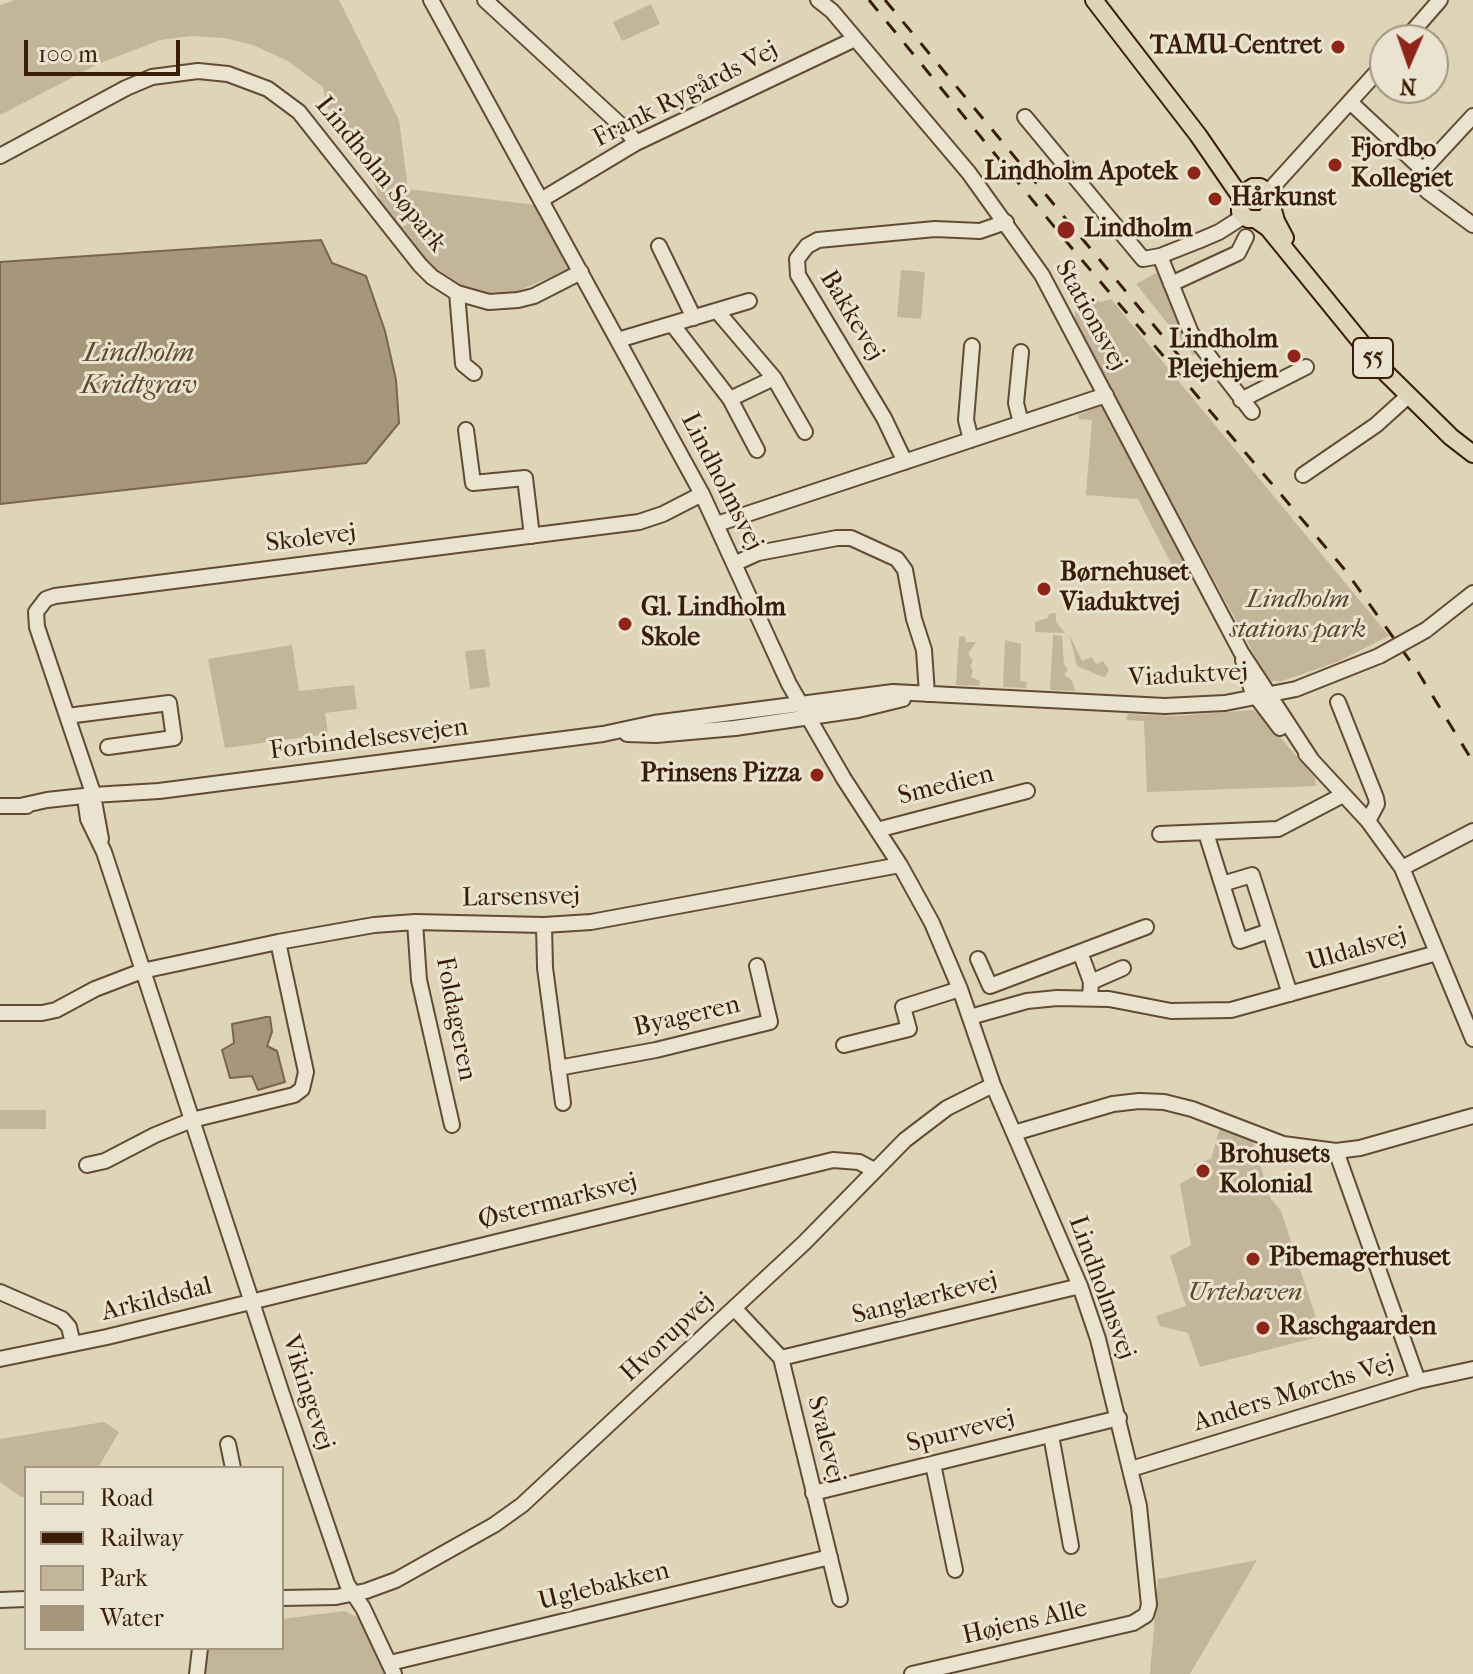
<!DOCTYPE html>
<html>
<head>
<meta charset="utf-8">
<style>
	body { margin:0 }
	#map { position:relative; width:1473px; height:1674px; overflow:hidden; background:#ded4b7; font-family:"IM FELL French Canon",serif }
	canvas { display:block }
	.legend { position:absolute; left:24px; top:1466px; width:260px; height:184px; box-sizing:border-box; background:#eae3d0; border:2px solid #a3947f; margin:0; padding:10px 14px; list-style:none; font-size:24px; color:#391d05 }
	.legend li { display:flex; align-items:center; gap:16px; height:40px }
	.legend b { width:40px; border:2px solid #a3947f }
	.north { position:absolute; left:1369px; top:24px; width:80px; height:80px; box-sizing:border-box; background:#eae3d0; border:2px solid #a3947f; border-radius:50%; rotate:182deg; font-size:22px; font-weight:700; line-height:32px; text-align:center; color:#391d05 }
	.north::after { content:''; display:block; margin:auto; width:28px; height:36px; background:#8f2418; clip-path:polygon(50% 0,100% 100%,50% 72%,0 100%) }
	.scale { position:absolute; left:24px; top:40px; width:156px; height:36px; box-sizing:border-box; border:4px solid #391d05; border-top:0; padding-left:10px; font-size:24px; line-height:28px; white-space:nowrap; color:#391d05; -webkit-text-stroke:6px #eae3d0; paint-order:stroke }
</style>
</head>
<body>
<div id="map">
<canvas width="1473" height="1674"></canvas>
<ul class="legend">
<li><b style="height:10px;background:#ded4b7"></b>Road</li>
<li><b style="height:10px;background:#391d05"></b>Railway</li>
<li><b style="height:22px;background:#c2b599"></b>Park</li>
<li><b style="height:22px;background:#a6967a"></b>Water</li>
</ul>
<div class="north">N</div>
<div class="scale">100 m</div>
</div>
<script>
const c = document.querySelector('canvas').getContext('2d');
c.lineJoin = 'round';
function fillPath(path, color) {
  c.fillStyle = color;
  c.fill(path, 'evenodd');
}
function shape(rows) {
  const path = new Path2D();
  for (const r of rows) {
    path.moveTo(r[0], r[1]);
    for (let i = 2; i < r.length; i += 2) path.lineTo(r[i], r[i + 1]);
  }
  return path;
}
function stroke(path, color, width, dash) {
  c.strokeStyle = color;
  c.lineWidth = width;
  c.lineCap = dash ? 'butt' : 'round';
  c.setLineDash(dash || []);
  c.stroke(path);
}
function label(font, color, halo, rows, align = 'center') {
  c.font = font + ' "IM FELL French Canon",serif';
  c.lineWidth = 6;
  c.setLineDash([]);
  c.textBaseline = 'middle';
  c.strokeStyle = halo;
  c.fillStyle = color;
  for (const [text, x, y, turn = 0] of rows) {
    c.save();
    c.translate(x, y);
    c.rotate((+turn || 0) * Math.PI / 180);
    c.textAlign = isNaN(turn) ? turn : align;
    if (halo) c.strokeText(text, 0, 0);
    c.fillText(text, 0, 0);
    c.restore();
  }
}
const green = shape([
	[15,0,339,0,399,120,408,189,535,205,569,269,506,296,477,293,440,275,382,208,367,161,327,107,323,87,288,61,253,45,225,38,191,36,160,40,98,64,0,115,0,5],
	[651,4,660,24,622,41,613,22],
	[901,270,925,272,921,319,897,317],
	[1158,272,1170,303,1198,353,1193,355,1136,284],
	[1090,297,1101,302,1111,299,1389,636,1337,662,1282,681,1271,681,1267,678,1075,322,1075,310,1083,319,1095,308,1088,299],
	[1102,405,1185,563,1174,569,1138,499,1086,495,1092,420,1079,419,1078,415],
	[1056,613,1056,622,1065,633,1035,632,1035,622,1048,618,1049,614],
	[1069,634,1082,661,1092,657,1096,664,1103,661,1109,670,1106,676,1103,677,1077,666],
	[1053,635,1062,636,1064,664,1068,670,1064,675,1072,680,1075,691,1050,690],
	[965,636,966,642,976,642,968,654,973,661,970,666,973,671,971,677,980,681,979,686,956,685,959,637],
	[1005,640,1021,644,1020,681,1027,682,1026,688,1003,687],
	[292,645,299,691,354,685,357,709,325,713,328,734,225,748,208,659],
	[485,649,490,687,470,689,465,651],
	[1253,710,1263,717,1315,778,1316,786,1147,792,1144,721,1126,720,1128,714,1176,716],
	[0,1110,46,1110,46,1129,0,1129],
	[1220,1128,1253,1142,1271,1199,1281,1211,1322,1336,1200,1367,1188,1333,1160,1326,1156,1316,1186,1306,1170,1256,1191,1245,1180,1184,1196,1175,1194,1164,1211,1159],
	[104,1422,119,1432,98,1468,26,1468,26,1497,21,1497,0,1482,0,1439],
	[1257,1560,1190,1674,1150,1674,1158,1579],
	[345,1611,361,1619,386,1674,206,1674,208,1648,282,1648,282,1619]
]);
const water = shape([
	[321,240,332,263,366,276,385,331,396,380,399,423,366,463,0,504,0,262,321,240],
	[266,1017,270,1017,272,1032,267,1046,277,1051,285,1082,258,1090,252,1076,230,1078,222,1050,234,1043,232,1024,266,1017]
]);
const minor = shape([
	[431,0,702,494,789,684,844,779,900,865,932,923,960,989,993,1085,1080,1286,1098,1339,1139,1506,1149,1605,1146,1615,1133,1623,912,1674],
	[485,0,627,131,636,143],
	[818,0,832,11,969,173,1042,275,1241,652,1311,759],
	[1405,40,1440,0],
	[1350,102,1423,170],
	[1473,116,1423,170,1422,178,1427,191,1473,225],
	[1025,117,1143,259,1160,256,1198,241,1219,232,1244,216],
	[0,156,126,88,152,77,198,71,228,74,268,89,299,112,420,265,432,277,457,293,489,302,518,300,534,296,581,272],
	[1268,192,1385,63],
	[541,200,636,143,855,39],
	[659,246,694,318],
	[1160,256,1191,333,1252,412],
	[1171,284,1238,253,1246,237],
	[457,293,463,364,474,373],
	[717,311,774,378,805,432],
	[672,324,730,399,757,450],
	[618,340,749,301],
	[1021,352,1016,403,1021,423],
	[730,399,774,378],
	[1241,400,1306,367],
	[466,430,473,483,525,478,532,536],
	[971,440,966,420,972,346],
	[905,462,884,418,798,275,797,259,807,246,818,240,935,229,980,231,1006,222],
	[1303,475,1376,425,1408,396],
	[717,524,1106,395],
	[736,563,758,553,837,538,851,538,897,559,905,570,914,619,924,650,927,694],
	[1426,630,1473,593],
	[1243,660,1252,691,1280,728],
	[1338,702,1376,798,1377,804,1368,821],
	[67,716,169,703,174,738,108,747],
	[627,734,656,735,735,728,858,710,903,699],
	[1306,754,1368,821,1402,868,1473,1039],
	[93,795,86,805,88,819,104,852,282,1394,347,1584,363,1608,394,1674],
	[0,806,27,806],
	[20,806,47,800,93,795,159,791,603,734,654,723,893,692,1165,706,1225,703,1296,689,1379,656],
	[877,830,1027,791],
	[1206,833,1222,884],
	[1160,834,1278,829,1343,795],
	[101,839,92,790,37,627,36,612,46,599,55,596,639,522,663,514,702,494],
	[1402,868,1473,831],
	[415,922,419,980,452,1125],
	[544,925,545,968,563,1103],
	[1269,931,1240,941,1222,884,1252,875,1290,994],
	[1080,952,1091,982,1090,998],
	[978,959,990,986,1146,927],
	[1091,982,1123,968],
	[0,1013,42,1013,56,1010,95,989,142,971,278,942,374,925,415,922,544,925,591,922,900,865],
	[970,1017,1027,1001,1057,998,1109,999,1171,1011,1231,1010,1437,953],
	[844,1045,909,1029,903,1007,960,989],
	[558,1068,656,1050,770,1022,757,966],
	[1014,1133,1113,1104,1139,1101,1164,1102,1192,1109,1283,1144,1336,1151,1360,1148,1473,1116],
	[1336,1151,1418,1381],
	[87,1165,105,1161,155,1135,192,1120,294,1095,302,1089,306,1072,278,942],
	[0,1292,62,1319,69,1327,73,1344],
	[735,1309,781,1358,840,1599],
	[781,1358,1080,1286],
	[0,1359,107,1337,833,1160,859,1162,874,1170],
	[1051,1435,1071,1546],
	[228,1444,233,1468],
	[933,1464,955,1570],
	[1131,1469,1418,1381,1473,1369],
	[813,1493,1119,1418],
	[282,1598,336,1597,366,1591,396,1580,494,1525,522,1505,804,1243,905,1140,947,1108,993,1085],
	[0,1600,26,1599],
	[390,1663,830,1557],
	[197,1674,200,1648]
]);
const major = shape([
	[1094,0,1198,135,1240,196],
	[1271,210,1264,219,1248,219,1240,212,1240,196,1253,187,1260,187,1268,192,1276,221,1285,238],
	[1258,221,1268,228,1386,373,1451,437,1473,454]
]);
const rail = shape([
	[869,0,1070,246,1345,570,1418,672,1473,762],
	[885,0,1180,357]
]);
const minorBridge = shape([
	[1379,656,1426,630]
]);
const markers = [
	[1338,47,8,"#8f2418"],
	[1335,165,8,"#8f2418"],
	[1194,173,8,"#8f2418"],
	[1215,199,8,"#8f2418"],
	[1066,230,10,"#8f2418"],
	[1294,356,8,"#8f2418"],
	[1044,589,8,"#8f2418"],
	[625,624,8,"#8f2418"],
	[817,775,8,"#8f2418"],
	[1203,1171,8,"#8f2418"],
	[1253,1259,8,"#8f2418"],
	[1263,1328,8,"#8f2418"]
];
const shields = [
	[1373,358,40]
];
const shieldNames = [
	["55",1373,358]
];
const poiNames = [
	["TAMU-Centret",1322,47,"right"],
	["Fjordbo",1351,150],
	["Kollegiet",1351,180],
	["Lindholm Apotek",1178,173,"right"],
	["Hårkunst",1231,199],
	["Lindholm",1084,230],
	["Lindholm",1278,341,"right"],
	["Plejehjem",1278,371,"right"],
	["Børnehuset",1060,574],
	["Viaduktvej",1060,604],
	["Gl. Lindholm",641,609],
	["Skole",641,639],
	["Prinsens Pizza",801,775,"right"],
	["Brohusets",1219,1156],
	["Kolonial",1219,1186],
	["Pibemagerhuset",1269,1259],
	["Raschgaarden",1279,1328]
];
const streetNames = [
	["Frank Rygårds Vej",686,95,-27],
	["Lindholm Søpark",380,175,51],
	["Bakkevej",851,316,59],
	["Stationsvej",1090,316,61],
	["Lindholmsvej",721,482,63],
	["Skolevej",311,539,-7],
	["Viaduktvej",1188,676,-3],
	["Forbindelsesvejen",369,740,-7],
	["Smedien",946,786,-14],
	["Larsensvej",521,898,-1],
	["Uldalsvej",1357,950,-16],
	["Byageren",687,1017,-13],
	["Foldageren",455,1019,79],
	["Østermarksvej",558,1202,-14],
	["Lindholmsvej",1101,1288,70],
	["Sanglærkevej",925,1299,-14],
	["Arkildsdal",157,1300,-14],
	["Hvorupvej",668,1338,-43],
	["Vikingevej",307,1393,72],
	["Anders Mørchs Vej",1294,1394,-17],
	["Spurvevej",961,1432,-14],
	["Svalevej",825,1440,76],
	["Uglebakken",604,1587,-14],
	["Højens Alle",1025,1623,-13]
];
const parkNames = [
	["Lindholm",1298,601],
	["stations park",1298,631],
	["Urtehaven",1245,1294]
];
const waterNames = [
	["Lindholm",139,354],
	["Kridtgrav",139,386]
];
fillPath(green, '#c2b599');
fillPath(water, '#a6967a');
stroke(water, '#7a664b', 2);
stroke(minor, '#624b32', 18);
stroke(major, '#391d05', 20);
stroke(minor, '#eae3d0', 14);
stroke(major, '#ded4b7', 16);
stroke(rail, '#391d05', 3, [14, 14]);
stroke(minorBridge, '#624b32', 18, []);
stroke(minorBridge, '#eae3d0', 14);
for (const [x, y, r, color] of markers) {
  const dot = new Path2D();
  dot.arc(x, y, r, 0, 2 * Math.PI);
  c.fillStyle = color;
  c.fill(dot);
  stroke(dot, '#eae3d0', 3);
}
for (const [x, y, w] of shields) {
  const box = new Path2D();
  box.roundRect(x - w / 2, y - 20, w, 40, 6);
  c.fillStyle = '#eae3d0';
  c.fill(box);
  stroke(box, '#391d05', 2);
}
label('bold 24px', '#391d05', null, shieldNames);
label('bold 26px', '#391d05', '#eae3d0', poiNames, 'left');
label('26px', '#391d05', '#eae3d0', streetNames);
label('italic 26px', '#5b432a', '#eae3d0', parkNames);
label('italic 28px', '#5f472e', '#eae3d0', waterNames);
</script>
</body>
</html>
